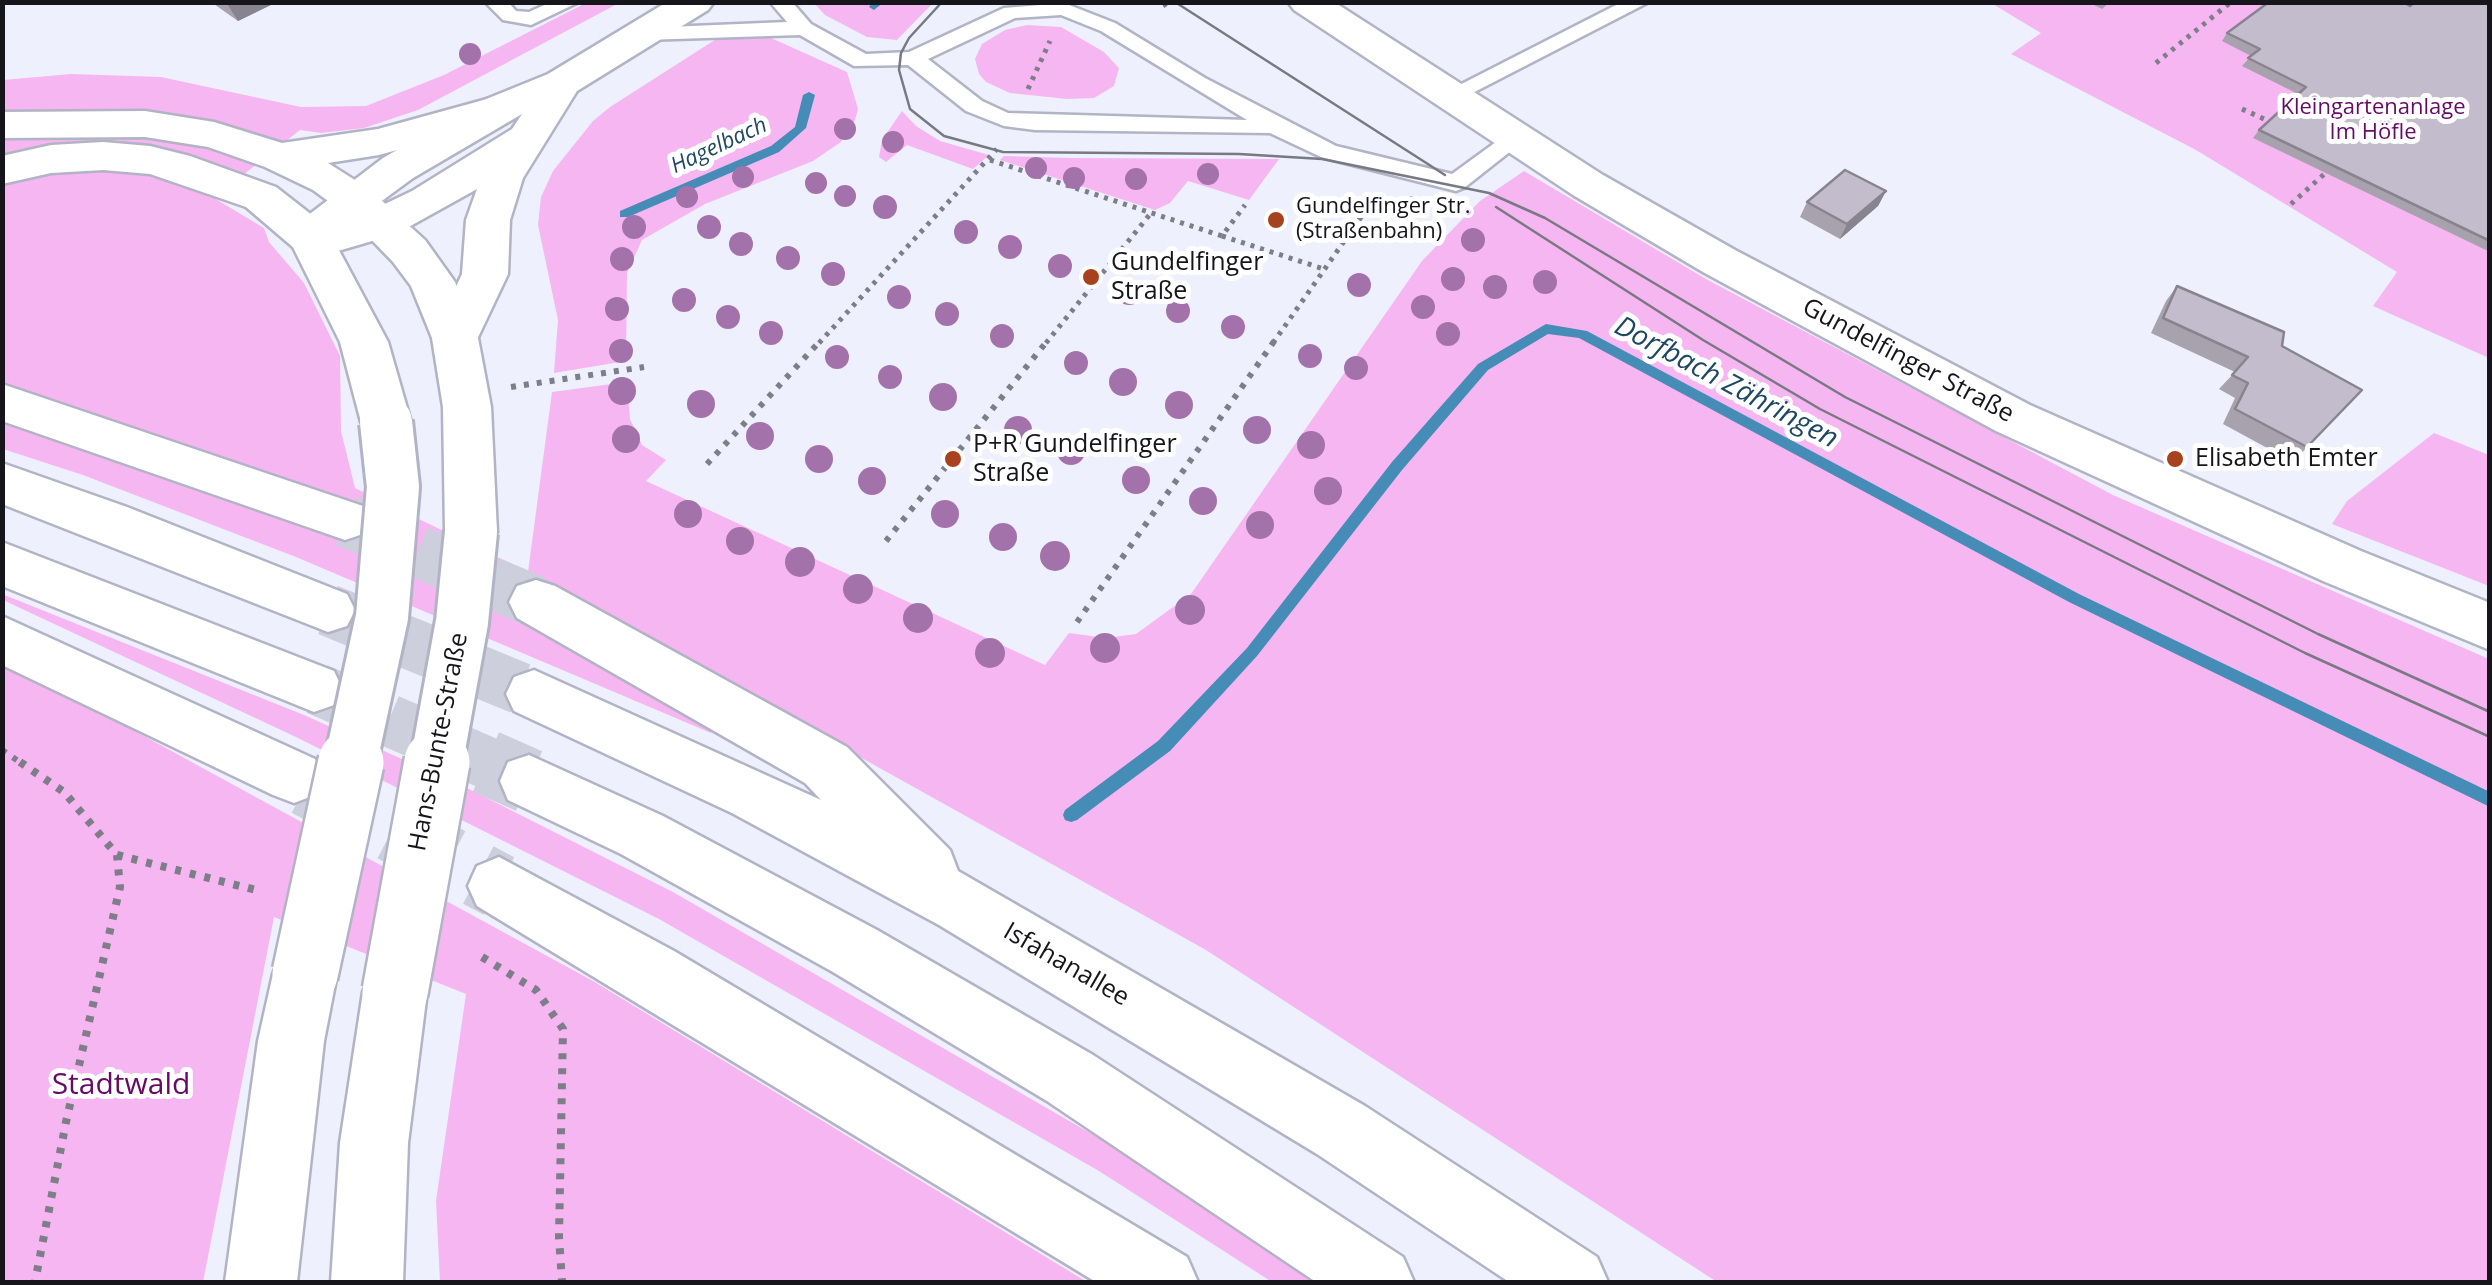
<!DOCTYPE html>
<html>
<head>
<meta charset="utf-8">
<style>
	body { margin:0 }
	#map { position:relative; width:2492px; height:1285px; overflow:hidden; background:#eef0fe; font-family:"Open Sans",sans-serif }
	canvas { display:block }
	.frame { position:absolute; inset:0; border:5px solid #15151b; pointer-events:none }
</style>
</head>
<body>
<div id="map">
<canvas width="2492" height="1285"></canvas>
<div class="frame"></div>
</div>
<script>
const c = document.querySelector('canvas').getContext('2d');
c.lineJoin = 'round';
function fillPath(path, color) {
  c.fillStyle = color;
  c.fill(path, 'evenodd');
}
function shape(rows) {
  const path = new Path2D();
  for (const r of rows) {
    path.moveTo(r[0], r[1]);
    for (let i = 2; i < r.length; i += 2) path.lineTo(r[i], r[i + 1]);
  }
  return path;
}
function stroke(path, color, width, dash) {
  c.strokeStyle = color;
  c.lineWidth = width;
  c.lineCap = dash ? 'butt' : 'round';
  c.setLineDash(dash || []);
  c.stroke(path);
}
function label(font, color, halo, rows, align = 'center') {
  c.font = font + ' "Open Sans",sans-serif';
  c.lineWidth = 10;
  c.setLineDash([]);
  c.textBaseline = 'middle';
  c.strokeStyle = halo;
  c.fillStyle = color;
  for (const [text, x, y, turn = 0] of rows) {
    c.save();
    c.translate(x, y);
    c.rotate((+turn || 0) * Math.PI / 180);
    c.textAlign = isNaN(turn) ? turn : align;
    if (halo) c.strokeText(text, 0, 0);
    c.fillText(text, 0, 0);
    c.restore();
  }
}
const green = shape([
	[586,3,619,3,418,110,364,128,321,133,300,130,214,198,264,228,269,242,304,283,340,356,341,431,355,488,528,572,552,392,627,382,630,419,642,445,666,460,646,481,1045,665,1069,633,1106,638,1136,634,1191,594,1422,261,1480,201,1524,171,1706,279,2113,495,2489,659,2489,1282,1717,1282,1206,950,530,573,522,617,710,727,711,733,296,557,83,475,3,449,3,80,71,74,161,77,301,107,366,106,444,75],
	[814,3,933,3,897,40,867,37,825,15],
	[1991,3,2489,3,2489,358,2373,306,2397,272,2196,150,2011,54,2041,33],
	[1027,25,1061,27,1104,52,1119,68,1114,86,1094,98,1067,99,1010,93,986,82,979,74,975,59,982,44,1005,30],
	[721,36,771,38,847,72,858,109,855,120,841,142,813,161,705,204,642,240,627,273,626,361,554,373,558,320,538,225,541,197,553,171,593,121,610,107],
	[902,111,916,126,940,141,989,155,973,169,907,145,886,162,879,157,882,140],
	[1004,156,1070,158,1279,159,1249,200,1188,181,1170,203,1155,210,1000,160],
	[2434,433,2489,455,2489,586,2332,524,2347,501],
	[2,594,304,715,471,790,673,892,1116,1148,1323,1282,1272,1282,1099,1171,659,919,296,737,3,600],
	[3,667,100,712,593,981,1087,1282,440,1282,436,1201,466,994,274,917,203,1282,3,1282]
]);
const stream = shape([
	[873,2,884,2,874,10,869,7,873,2],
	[809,92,815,95,806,128,779,152,628,217,620,217,620,211,771,146,795,127,803,95,809,92],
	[1546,324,1587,331,2079,594,2490,792,2490,807,2069,602,1579,338,1548,334,1488,370,1402,470,1257,656,1170,751,1077,820,1071,822,1065,820,1063,815,1065,810,1158,741,1247,648,1392,462,1478,364,1546,324]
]);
const trunkTunnelFar1 = shape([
	[346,521,536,602],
	[328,610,534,694],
	[317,689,492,765]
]);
const trunkTunnel = shape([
	[486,762,529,781],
	[307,784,499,886]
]);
const pathFar2 = shape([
	[1163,6,1169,2],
	[2156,63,2231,2],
	[1028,89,1050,41],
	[2242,109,2273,123],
	[990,160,1222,236,1245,205],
	[2291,204,2331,168],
	[1222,236,1324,269],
	[819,343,997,149],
	[1046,343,1151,213],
	[1273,343,1375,197]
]);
const pathFar1 = shape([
	[511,387,644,367],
	[707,464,821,340],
	[886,541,1048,340],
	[1077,622,1275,340],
	[2,750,24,765]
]);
const path = shape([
	[20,762,64,792,117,855,120,887,66,1122,35,1282],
	[117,855,260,891],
	[482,957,536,990,563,1029,559,1237,562,1282]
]);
const service = shape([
	[485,2,508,2,516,11,529,12,551,2,579,2,531,25,503,20,485,2],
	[770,2,792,2,811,24,866,54,909,52,1004,8,1064,3,1115,23,1205,78,1336,146,1452,174,1507,134,1523,134,1526,139,1464,188,1456,191,1321,157,1270,133,1035,130,1004,126,966,111,908,65,854,66,800,35,644,40,633,34,644,28,787,22,770,2],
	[1061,15,1101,31,1247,120,1008,113,982,101,928,59,1015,18,1061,15],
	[1622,2,1649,2,1457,101,1441,101,1438,96,1622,2]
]);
const tertiary = shape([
	[667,2,714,2,708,10,577,91,523,178,510,220,508,274,472,350,455,355,438,350,432,338,462,274,466,220,477,189,396,234,331,253,294,248,288,237,294,226,383,158,484,100,548,74,667,2],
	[522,114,512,129,412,191,364,214,413,178,522,114],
	[1288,2,1334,2,1603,175,1735,250,2030,405,2361,551,2490,603,2490,650,2323,581,1996,431,1703,272,1573,195,1294,10,1288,2]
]);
const primary = shape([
	[354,185,369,189,425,240,455,282,478,338,491,407,497,532,489,547,471,553,453,547,445,532,443,407,432,338,411,286,393,262,332,199,339,189,354,185],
	[310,222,326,226,388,342,411,422,403,435,386,440,369,435,361,422,340,342,288,237,294,226,310,222],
	[305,943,328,952,337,974,324,1041,297,1282,225,1282,258,1041,273,974,282,952,305,943],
	[395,961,418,970,427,992,408,1143,403,1282,331,1282,340,1143,363,992,372,970,395,961]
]);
const trunk = shape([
	[498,96,512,100,518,109,512,118,379,155,328,163,369,189,376,199,369,209,354,213,339,209,313,190,265,167,208,147,145,137,2,138,2,112,145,111,214,122,282,143,378,129,498,96],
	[103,142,150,146,190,156,276,187,326,226,332,237,326,248,310,252,294,248,246,207,150,174,103,170,51,173,2,184,2,156,51,145,103,142],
	[2,384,363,506,371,520,363,534,345,540,2,421,2,384],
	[2,463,127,507,347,594,355,610,347,626,328,632,2,504,2,463],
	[2,542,334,671,342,688,334,705,314,712,2,586,2,542],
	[536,580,555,586,847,747,950,850,958,871,1365,1106,1597,1257,1608,1282,1509,1282,1317,1154,939,925,732,813,514,711,506,694,514,677,534,670,821,800,805,783,517,618,509,602,517,586,536,580],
	[2,616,315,759,323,777,315,795,294,803,273,795,2,665,2,616],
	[529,755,663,816,877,930,1093,1055,1403,1257,1414,1282,1316,1282,1047,1101,833,972,621,854,508,800,500,781,508,762,529,755],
	[499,857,674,951,1187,1257,1198,1282,1096,1282,477,906,468,886,477,866,499,857]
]);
const tram = shape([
	[942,2,909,38,901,53,899,70,910,109,944,136,1003,152,1239,154,1322,159,1489,193,1545,218,1845,397,2318,634,2490,712],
	[1175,2,1445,175],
	[1496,207,1703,340,1820,409,2305,653,2490,737]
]);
const primaryBridgeFar1 = shape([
	[350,765,382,617,393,487,386,422],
	[436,765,462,622,471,532]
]);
const primaryBridge = shape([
	[305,974,351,762],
	[395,992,437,762]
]);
const trees = [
	[470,54,11],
	[845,129,11],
	[893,142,11],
	[1036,168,11],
	[1208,174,11],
	[743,177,11],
	[1074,178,11],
	[1136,179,11],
	[816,183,11],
	[845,196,11],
	[687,197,11],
	[885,207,12],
	[1410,208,12],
	[634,227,12],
	[709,227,12],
	[966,232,12],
	[1473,240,12],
	[741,244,12],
	[1010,247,12],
	[788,258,12],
	[622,259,12],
	[1060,266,12],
	[833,274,12],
	[1453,279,12],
	[1545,282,12],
	[1359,285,12],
	[1495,287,12],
	[1129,293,12],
	[899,297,12],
	[684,300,12],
	[1423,307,12],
	[617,309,12],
	[1178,311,12],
	[947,314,12],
	[728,317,12],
	[1233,327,12],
	[771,333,12],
	[1448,334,12],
	[1002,336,12],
	[621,351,12],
	[1310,356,12],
	[837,357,12],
	[1076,363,12],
	[1356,368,12],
	[890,377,12],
	[1123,382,14],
	[622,391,14],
	[943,397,14],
	[701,404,14],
	[1179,405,14],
	[1018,430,14],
	[1257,430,14],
	[760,436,14],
	[626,439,14],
	[1311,445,14],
	[1071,451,14],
	[819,459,14],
	[1136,480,14],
	[872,481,14],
	[1328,491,14],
	[1203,501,14],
	[688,514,14],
	[945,514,14],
	[1260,525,14],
	[1003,537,14],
	[740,541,14],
	[1055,556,15],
	[800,562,15],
	[858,589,15],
	[1190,610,15],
	[918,618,15],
	[1105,648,15],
	[990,653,15]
];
const wall = shape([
	[211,2,277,2,238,21],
	[2088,2,2110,2,2102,9],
	[2490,2,2490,252,2253,138,2259,130,2298,94,2242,66,2251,56,2222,41,2227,33,2410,6],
	[1886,191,1878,206,1840,239,1800,217,1807,202],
	[2177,286,2282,346,2362,390,2293,462,2223,424,2235,398,2219,389,2235,372,2151,333,2166,301]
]);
const shadedWall = shape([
	[226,2,277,2,238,21],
	[1886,191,1878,206,1840,239,1847,224]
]);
const building = shape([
	[2269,2,2403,2,2410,6,2415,2,2490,2,2490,241,2259,130,2306,87,2248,58,2260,49,2227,33,2269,2],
	[1845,170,1886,191,1847,224,1807,202,1845,170],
	[2177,286,2284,332,2282,346,2362,390,2307,447,2235,409,2248,383,2232,375,2248,357,2163,318,2177,286]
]);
const markers = [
	[1276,220,10,"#a8411e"],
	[1091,277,10,"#a8411e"],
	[953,459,10,"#a8411e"],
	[2175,459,10,"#a8411e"]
];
const farParknames = [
	["Kleingartenanlage",2373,108],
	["Im Höfle",2373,133]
];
const farWaternames = [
	["Hagelbach",719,146,-25]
];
const farPoinames = [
	["Gundelfinger Str.",1296,207],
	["(Straßenbahn)",1296,232]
];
const poiNames = [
	["Gundelfinger",1111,263],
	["Straße",1111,292],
	["P+R Gundelfinger",973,445],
	["Straße",973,474],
	["Elisabeth Emter",2195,459]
];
const streetNames = [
	["Gundelfinger Straße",1908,361,28],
	["Hans-Bunte-Straße",439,742,-79],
	["Isfahanallee",1066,965,30]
];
const waterNames = [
	["Dorfbach Zähringen",1726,383,28]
];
const nearParknames = [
	["Stadtwald",121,1085]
];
fillPath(green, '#f6b6f1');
fillPath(stream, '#458db7');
stroke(trunkTunnelFar1, '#cdcfdc', 52, [52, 26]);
stroke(trunkTunnel, '#cdcfdc', 65, [65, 32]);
stroke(service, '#b2b3c4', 5);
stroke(tertiary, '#b2b3c4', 5);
stroke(primary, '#b2b3c4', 5);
stroke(trunk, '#b2b3c4', 5);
stroke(pathFar2, '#7d7e88', 5, [4, 6]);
stroke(pathFar1, '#7d7e88', 6, [5, 8]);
stroke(path, '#7d7e88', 8, [6, 9]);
fillPath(service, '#fff');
fillPath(tertiary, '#fff');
fillPath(primary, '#fff');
fillPath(trunk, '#fff');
stroke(tram, '#787982', 2.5);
stroke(primaryBridgeFar1, '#b2b3c4', 58, []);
stroke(primaryBridge, '#b2b3c4', 70, []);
stroke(primaryBridgeFar1, '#fff', 52);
stroke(primaryBridge, '#fff', 65);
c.fillStyle = '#a372aa';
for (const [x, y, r] of trees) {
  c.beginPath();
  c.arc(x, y, r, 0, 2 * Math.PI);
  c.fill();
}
fillPath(wall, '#a8a2af');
fillPath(shadedWall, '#88848f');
fillPath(building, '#c3bccc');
stroke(building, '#88848f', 2.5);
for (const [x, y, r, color] of markers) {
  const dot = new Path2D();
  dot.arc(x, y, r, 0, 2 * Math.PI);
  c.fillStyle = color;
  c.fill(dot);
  stroke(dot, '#fff', 4);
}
label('22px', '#660b65', '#fff', farParknames);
label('italic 22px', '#1d4860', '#fff', farWaternames);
label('22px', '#15151b', '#fff', farPoinames, 'left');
label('25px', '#15151b', '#fff', poiNames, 'left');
label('25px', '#15151b', '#fff', streetNames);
label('italic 28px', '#1d4860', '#fff', waterNames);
label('30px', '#660b65', '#fff', nearParknames);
</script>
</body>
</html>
